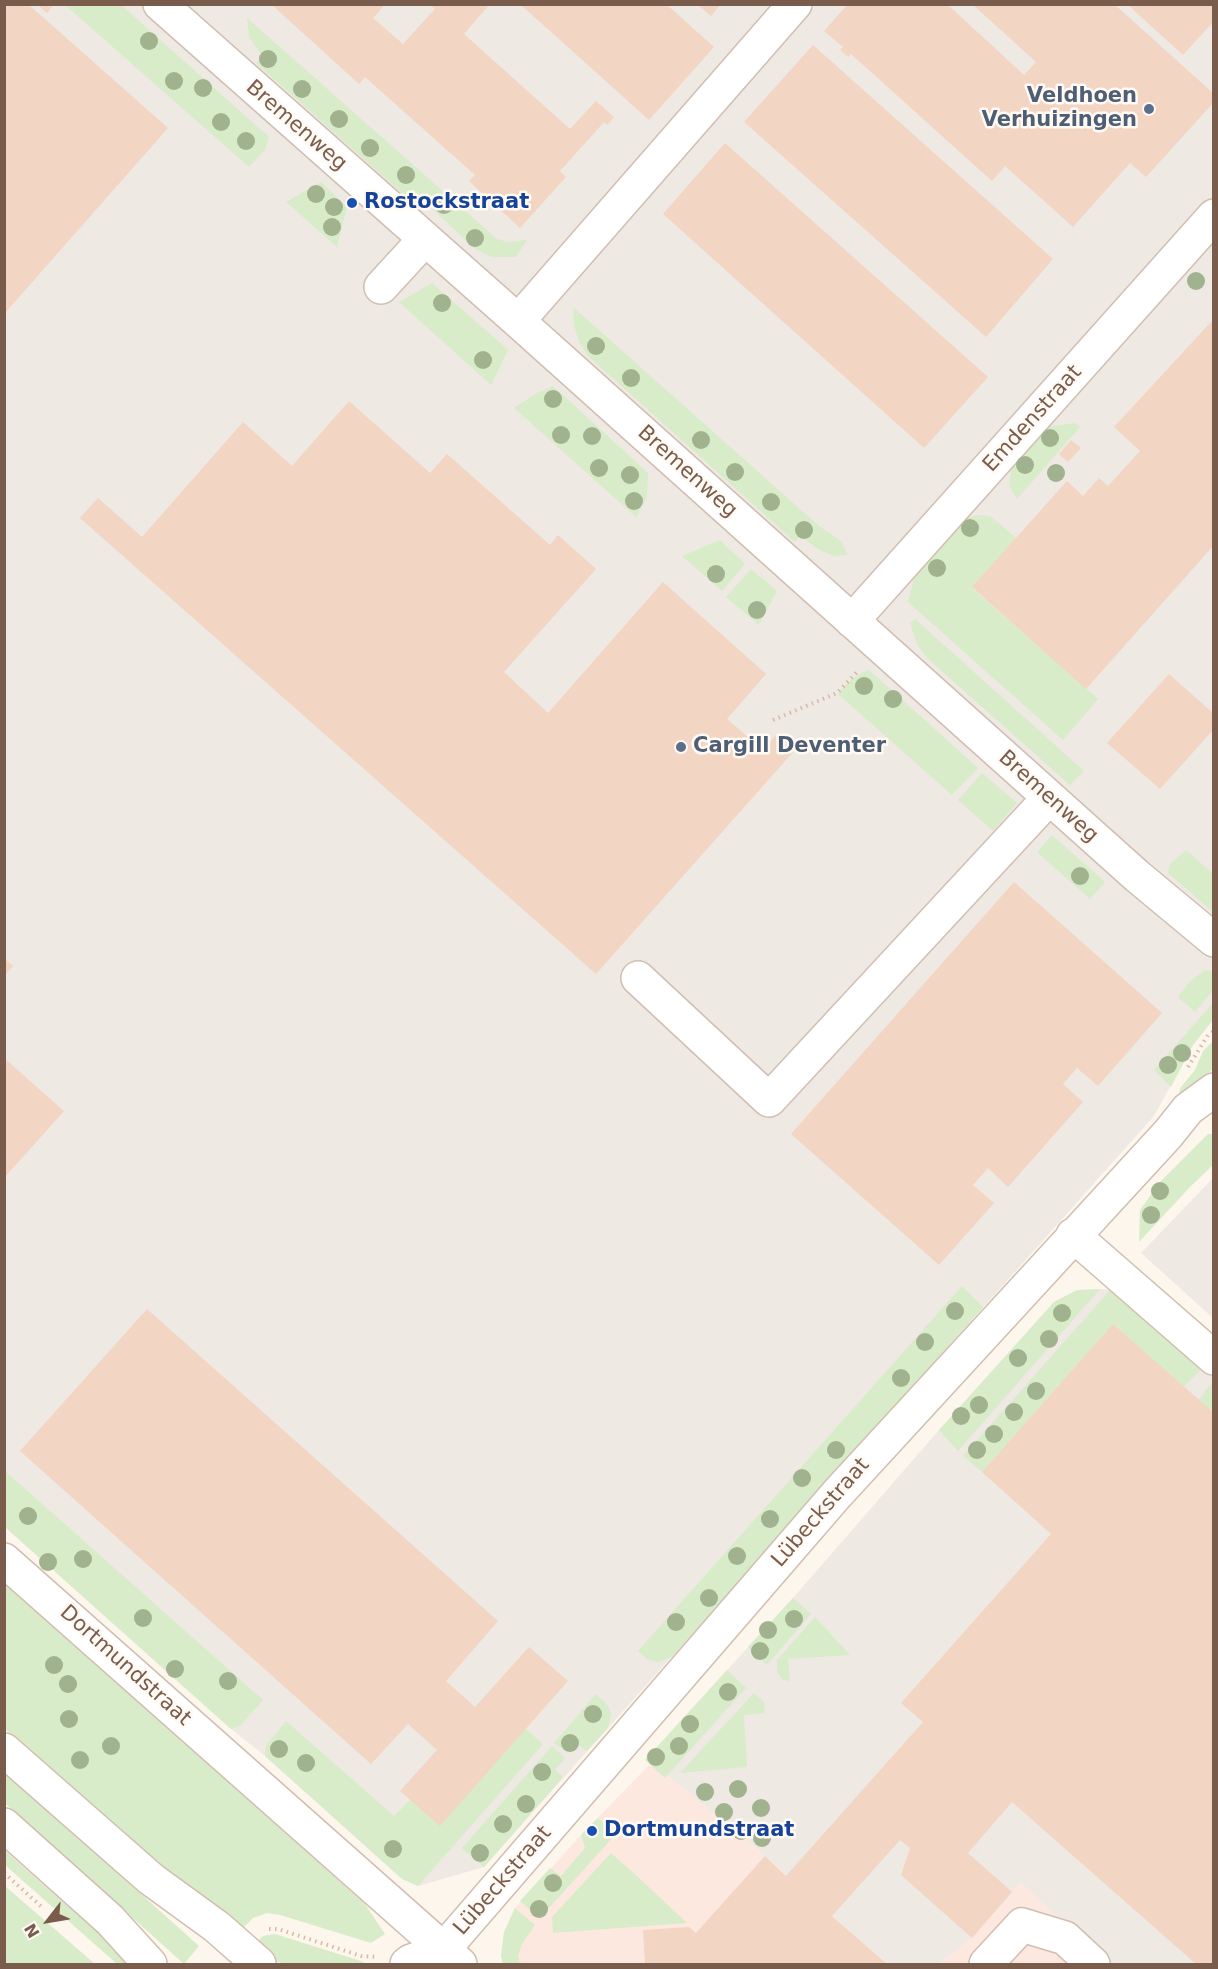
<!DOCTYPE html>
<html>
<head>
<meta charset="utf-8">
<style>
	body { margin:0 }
	#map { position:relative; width:1218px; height:1969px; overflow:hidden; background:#fdf6ec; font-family:"DejaVu Sans",sans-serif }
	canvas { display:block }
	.frame { position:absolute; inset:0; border:6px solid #7a5c4d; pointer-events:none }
	.north { position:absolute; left:18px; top:1891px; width:60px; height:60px; -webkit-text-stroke:4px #fffaf3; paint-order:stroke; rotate:239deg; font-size:16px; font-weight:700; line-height:24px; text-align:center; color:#7a5c4d }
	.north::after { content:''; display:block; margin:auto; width:21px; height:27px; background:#7a5c4d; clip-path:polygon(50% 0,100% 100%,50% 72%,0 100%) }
</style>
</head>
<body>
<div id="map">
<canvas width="1218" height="1969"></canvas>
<div class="frame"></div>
<div class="north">N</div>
</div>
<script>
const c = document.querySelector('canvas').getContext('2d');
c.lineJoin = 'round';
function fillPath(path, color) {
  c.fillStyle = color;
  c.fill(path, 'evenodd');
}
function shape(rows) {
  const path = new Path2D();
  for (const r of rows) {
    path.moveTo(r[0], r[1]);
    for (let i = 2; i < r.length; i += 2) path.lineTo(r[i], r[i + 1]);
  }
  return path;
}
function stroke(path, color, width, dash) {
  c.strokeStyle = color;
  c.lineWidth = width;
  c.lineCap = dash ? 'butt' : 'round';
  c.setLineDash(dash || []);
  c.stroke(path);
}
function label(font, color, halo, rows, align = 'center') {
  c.font = font + ' "DejaVu Sans",sans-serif';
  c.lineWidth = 5;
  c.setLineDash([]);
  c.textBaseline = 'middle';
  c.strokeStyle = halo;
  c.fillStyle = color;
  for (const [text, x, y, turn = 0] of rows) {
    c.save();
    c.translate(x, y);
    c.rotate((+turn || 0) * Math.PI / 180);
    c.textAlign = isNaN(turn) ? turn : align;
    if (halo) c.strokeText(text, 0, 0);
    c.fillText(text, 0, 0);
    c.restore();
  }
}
const commercial = shape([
	[652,1762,765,1856,887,1964,503,1964,501,1956,504,1932,515,1908,581,1835],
	[1021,1881,1043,1904,1111,1964,939,1964,972,1938]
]);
const industrial = shape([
	[5,5,1213,5,1213,1020,1193,1045,1154,1116,484,1867,418,1886,402,1879,265,1756,231,1729,5,1527],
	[1213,1178,1213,1318,1141,1253],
	[1111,1289,1213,1372,1213,1964,1111,1964,1043,1904,1021,1882,972,1938,939,1964,887,1964,765,1856,647,1758,793,1598,939,1430,1054,1302,1077,1290]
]);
const green = shape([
	[65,5,121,5,269,137,265,150,249,167],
	[247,18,497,239,508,242,527,240,516,257,491,257,474,248,426,203,420,209,256,63,263,57,249,37],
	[321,182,347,207,337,247,286,202],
	[432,283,508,350,491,385,399,302],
	[573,307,819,526,841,541,848,555,833,556,818,549,801,536,795,542,587,355,579,342,574,325],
	[553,386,648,473,647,497,636,517,514,408,537,393],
	[1075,423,1080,427,1017,499,1009,486,1012,464,1048,427],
	[977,515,990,516,1016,538,972,588,1098,699,1063,740,908,602,915,574,965,519],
	[720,540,745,564,722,591,682,556],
	[751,569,777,591,759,625,726,597],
	[915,619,1084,771,1070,785,928,659,917,644,910,623],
	[869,670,978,768,952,795,838,694,846,684,861,673],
	[982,773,1017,803,993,831,958,800],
	[1052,835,1105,882,1090,899,1037,852],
	[1186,850,1213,874,1213,912,1168,873,1169,865],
	[1206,970,1213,972,1213,990,1195,1012,1178,997,1191,980],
	[1213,1003,1213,1020,1193,1045,1171,1087,1154,1070],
	[1213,1041,1213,1069,1177,1100,1181,1087,1195,1070,1203,1051],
	[1208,1134,1213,1134,1213,1165,1190,1187,1139,1242,1140,1210,1161,1181],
	[962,1286,983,1307,672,1657,658,1662,647,1659,638,1651],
	[1100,1289,958,1451,939,1430,1054,1302,1077,1290],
	[1111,1289,1206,1364,1184,1387,1113,1324,982,1472,963,1456],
	[1213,1381,1213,1413,1199,1400],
	[5,1471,263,1700,240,1726,231,1729,5,1527],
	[5,1583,365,1904,385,1934,371,1943,280,1915,267,1913,253,1918,238,1933,5,1729],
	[793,1598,811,1614,767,1665,748,1647],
	[815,1617,850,1655,788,1659,790,1681,782,1680,777,1670,777,1660],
	[727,1670,746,1688,665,1778,645,1760],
	[754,1693,764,1702,765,1713,744,1715,747,1767,680,1773],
	[596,1694,607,1704,611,1714,608,1728,587,1751,579,1745,568,1753,554,1743],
	[286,1721,394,1816,411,1799,526,1729,543,1744,418,1886,402,1879,265,1756,266,1746],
	[552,1746,565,1758,555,1770,563,1777,484,1867,462,1848],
	[5,1772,199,1946,184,1964,5,1803],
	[598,1818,616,1834,540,1918,520,1901,550,1868,561,1876,585,1848,581,1835],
	[4,1850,133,1964,117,1964,5,1865],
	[611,1853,638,1877,687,1923,553,1933,552,1917],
	[4,1886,5,1886,95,1964,5,1964],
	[515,1908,535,1925,522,1944,518,1956,520,1964,503,1964,501,1956,504,1932],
	[275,1934,358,1960,367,1964,287,1964,277,1962,267,1958,252,1946,263,1936]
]);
const building = shape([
	[5,4,28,4,168,128,5,313],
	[37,4,54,4,47,13],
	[271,4,381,4,383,7,373,18,403,44,435,9,429,4,490,4,464,34,570,129,596,101,614,117,607,125,604,122,560,171,566,177,520,228,469,181,475,175,365,77,359,84],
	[520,4,666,4,714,47,649,120],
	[697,4,721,4,711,16],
	[848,4,947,4,1024,75,1036,62,972,4,1114,4,1214,94,1214,102,1146,177,1130,163,1073,227,1005,166,992,181,851,54,848,57,840,50,843,47,824,31],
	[1127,4,1214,4,1214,21,1183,55],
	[813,45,1053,259,986,337,744,122],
	[725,143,988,377,924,448,663,214],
	[1211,322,1214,324,1214,545,1086,689,972,587,1067,481,1083,496,1099,478,1108,486,1140,451,1114,427],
	[349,401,430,473,447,454,550,545,558,535,596,569,504,672,548,713,663,582,766,674,727,719,763,750,775,736,794,751,596,974,80,518,98,498,142,537,243,422,292,466],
	[1071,440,1081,448,1068,462,1059,454],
	[1169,674,1214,714,1214,729,1160,789,1107,743],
	[1014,882,1162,1013,1098,1086,1077,1068,1063,1084,1083,1102,1008,1187,988,1168,973,1185,994,1203,939,1265,791,1134],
	[4,958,13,966,4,976],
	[4,1058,64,1111,4,1178],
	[147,1309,498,1621,446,1681,475,1707,529,1647,568,1681,440,1826,400,1791,437,1750,408,1724,371,1764,20,1451],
	[1113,1324,1214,1413,1214,1964,1196,1964,1012,1802,968,1853,1012,1892,972,1938,901,1875,910,1848,900,1840,832,1916,887,1964,645,1964,643,1930,689,1927,696,1933,765,1856,786,1876,923,1722,901,1703,1051,1534,982,1472]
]);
const path = shape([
	[773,720,837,693,859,670],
	[1188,1067,1208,1035,1214,1031],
	[4,1873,44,1909],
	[269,1929,278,1929,361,1956,377,1957]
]);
const minor = shape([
	[160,4,518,321,1137,876,1214,940],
	[381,287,425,239],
	[518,321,795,4],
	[852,621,1214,216],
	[638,978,769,1100,1049,798],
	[1073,1235,1214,1358],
	[4,1560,460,1964],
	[4,1750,151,1879,217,1927,259,1964],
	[4,1825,110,1920,150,1964],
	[407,1964,411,1961,443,1950],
	[439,1964,443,1950,837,1494,1168,1134,1188,1109,1214,1090],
	[986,1964,1022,1925,1065,1938,1093,1964]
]);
const trees = [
	[149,41],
	[268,59],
	[174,81],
	[203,88],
	[302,89],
	[339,119],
	[221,122],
	[246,141],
	[370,148],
	[406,175],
	[316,194],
	[444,205],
	[334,207],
	[332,227],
	[475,238],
	[1196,281],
	[442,303],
	[596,346],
	[483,360],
	[631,378],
	[553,399],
	[561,435],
	[592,436],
	[1050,438],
	[701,440],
	[1025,465],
	[599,468],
	[735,472],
	[1056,473],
	[630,475],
	[634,501],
	[771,502],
	[970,528],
	[804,530],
	[937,568],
	[716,574],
	[757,610],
	[864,686],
	[893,699],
	[1080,876],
	[1182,1053],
	[1168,1065],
	[1160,1191],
	[1151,1215],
	[955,1311],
	[1062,1313],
	[1049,1339],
	[925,1342],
	[1018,1358],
	[901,1378],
	[1036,1391],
	[979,1405],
	[1014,1412],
	[961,1416],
	[994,1434],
	[836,1450],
	[977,1450],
	[802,1478],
	[28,1516],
	[770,1519],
	[737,1556],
	[83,1559],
	[48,1562],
	[709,1598],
	[143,1618],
	[794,1619],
	[676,1622],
	[768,1630],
	[760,1651],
	[54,1665],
	[175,1669],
	[228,1681],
	[68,1684],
	[728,1692],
	[593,1714],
	[69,1719],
	[690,1724],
	[570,1743],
	[111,1746],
	[679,1746],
	[279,1749],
	[656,1757],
	[80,1760],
	[306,1763],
	[542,1772],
	[738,1789],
	[705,1792],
	[526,1804],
	[761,1808],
	[724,1812],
	[503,1824],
	[741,1831],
	[762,1838],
	[393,1849],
	[480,1853],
	[553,1883],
	[539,1909]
];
const markers = [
	[1149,109,6,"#5c6f8a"],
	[352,203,6,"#1a4fb4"],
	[681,747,6,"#5c6f8a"],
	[592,1831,6,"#1a4fb4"]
];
const serviceNames = [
	["Veldhoen",1137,97],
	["Verhuizingen",1137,121],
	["Cargill Deventer",693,747,"left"]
];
const streetNames = [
	["Bremenweg",296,126,41],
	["Emdenstraat",1033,419,-48],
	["Bremenweg",687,472,42],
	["Bremenweg",1048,797,42],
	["Lübeckstraat",821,1513,-49],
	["Dortmundstraat",125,1666,42],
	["Lübeckstraat",503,1881,-49]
];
const transitNames = [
	["Rostockstraat",364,203],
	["Dortmundstraat",604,1831]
];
fillPath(commercial, '#fde8e0');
fillPath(industrial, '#efe9e4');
fillPath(green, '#d8ecc9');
fillPath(building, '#f3d5c3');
stroke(minor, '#d1beb0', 36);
stroke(path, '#d9b8a5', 4, [1.5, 4.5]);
stroke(minor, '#fff', 33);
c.fillStyle = '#a0b28e';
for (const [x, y] of trees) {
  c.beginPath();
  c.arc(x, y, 9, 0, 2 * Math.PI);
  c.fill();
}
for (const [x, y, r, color] of markers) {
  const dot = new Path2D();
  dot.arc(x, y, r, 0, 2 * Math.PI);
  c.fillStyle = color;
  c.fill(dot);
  stroke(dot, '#fffaf3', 2);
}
label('bold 21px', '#4e5e75', '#fffaf3', serviceNames, 'right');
label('21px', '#7a5c4d', '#fffaf3', streetNames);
label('bold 21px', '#164399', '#fffaf3', transitNames, 'left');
</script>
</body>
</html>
